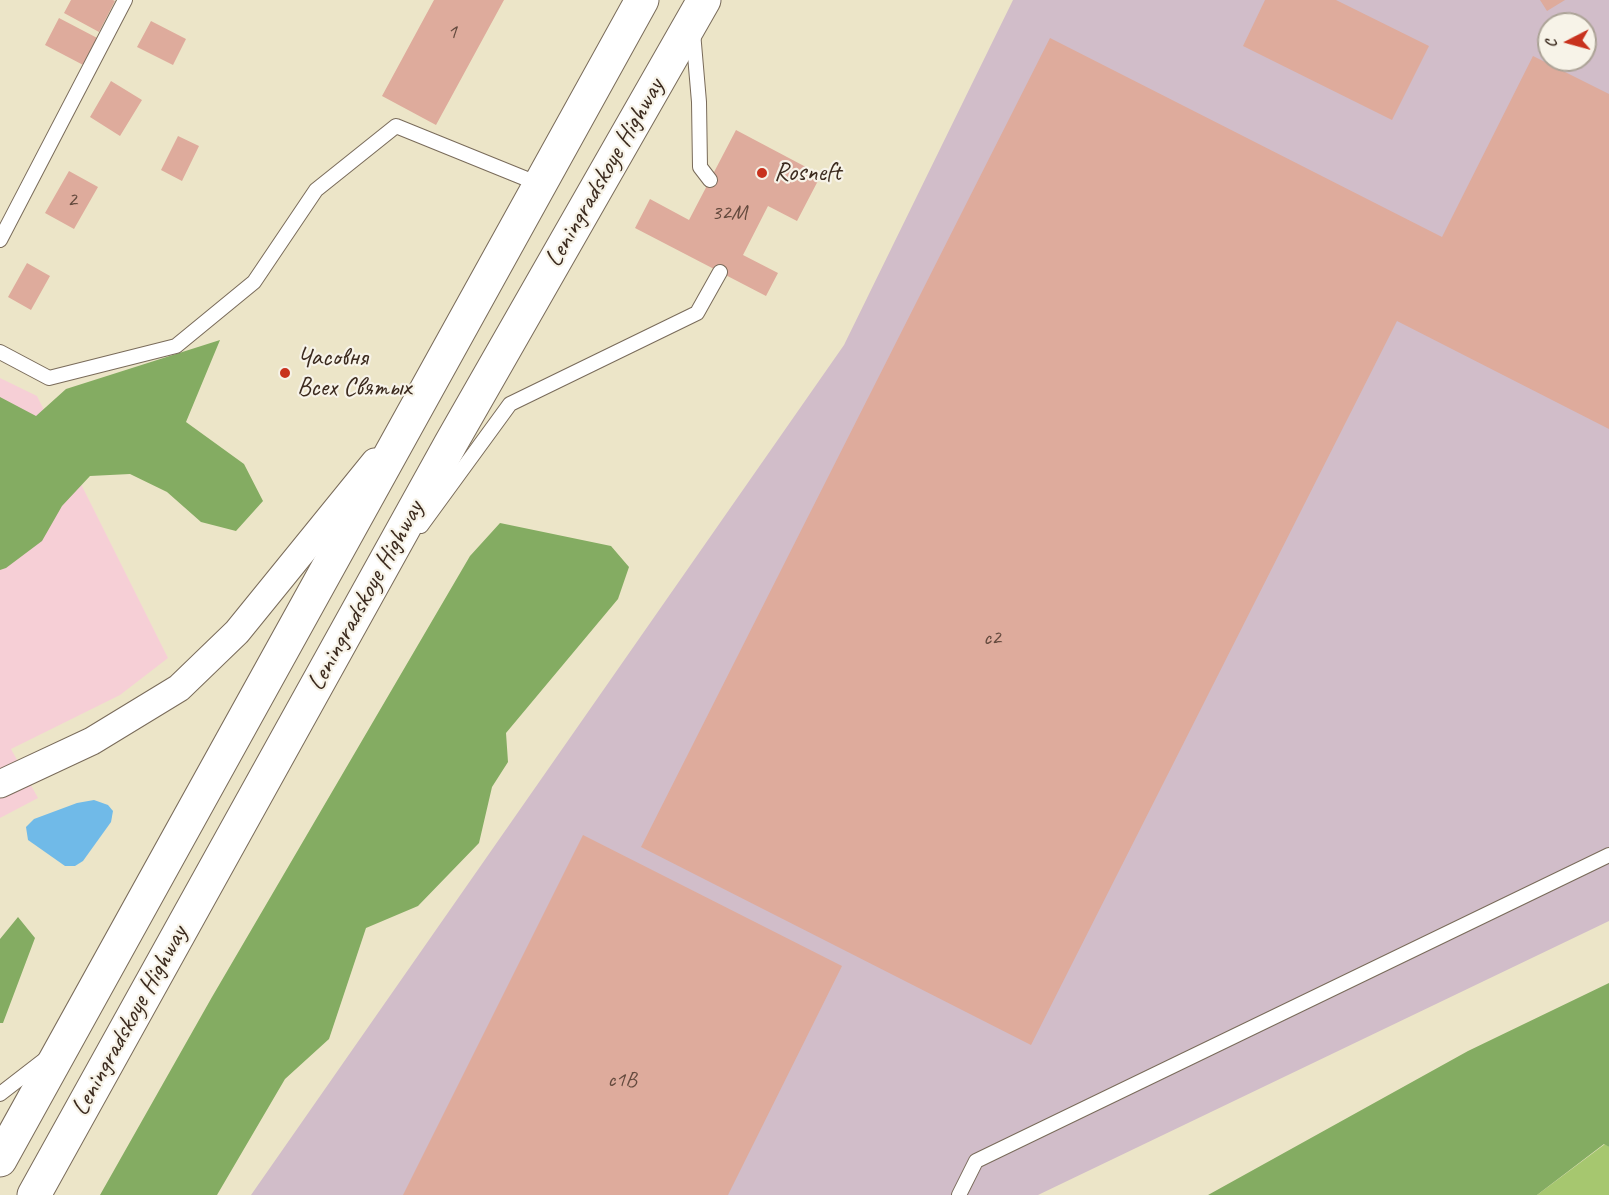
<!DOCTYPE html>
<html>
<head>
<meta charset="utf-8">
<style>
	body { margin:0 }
	#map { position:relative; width:1609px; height:1195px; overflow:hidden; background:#ece5c8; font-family:Caveat,sans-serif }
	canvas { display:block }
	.north { position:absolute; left:1537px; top:12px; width:60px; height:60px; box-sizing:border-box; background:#f7f3e8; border:2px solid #aca397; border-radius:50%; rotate:264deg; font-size:16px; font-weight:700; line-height:24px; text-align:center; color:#3b2a1e }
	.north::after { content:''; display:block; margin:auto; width:21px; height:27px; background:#c8321e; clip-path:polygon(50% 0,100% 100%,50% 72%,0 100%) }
</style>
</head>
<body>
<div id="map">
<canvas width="1609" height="1195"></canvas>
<div class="north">С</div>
</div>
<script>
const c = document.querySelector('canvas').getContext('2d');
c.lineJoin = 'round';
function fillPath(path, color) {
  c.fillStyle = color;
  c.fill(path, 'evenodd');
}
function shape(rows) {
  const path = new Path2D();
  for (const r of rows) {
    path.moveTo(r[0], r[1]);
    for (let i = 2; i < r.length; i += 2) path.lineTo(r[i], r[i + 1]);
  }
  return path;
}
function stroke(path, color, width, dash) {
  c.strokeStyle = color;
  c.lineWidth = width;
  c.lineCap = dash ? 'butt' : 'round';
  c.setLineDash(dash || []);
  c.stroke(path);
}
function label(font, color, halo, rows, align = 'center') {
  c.font = font + ' Caveat,sans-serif';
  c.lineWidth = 4.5;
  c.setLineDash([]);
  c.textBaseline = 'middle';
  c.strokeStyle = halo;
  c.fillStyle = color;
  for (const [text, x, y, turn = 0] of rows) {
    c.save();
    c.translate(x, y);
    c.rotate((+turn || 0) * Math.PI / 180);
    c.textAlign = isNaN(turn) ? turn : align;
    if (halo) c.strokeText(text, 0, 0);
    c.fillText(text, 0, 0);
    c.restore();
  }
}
const built = shape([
	[0,378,37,396,168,658,120,695,11,749,38,798,0,818]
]);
const industrial = shape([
	[1013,0,1609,0,1609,921,1038,1195,251,1195,844,345],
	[1549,24,1585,24,1585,60,1549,60]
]);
const green = shape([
	[1605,1144,1609,1147,1609,1195,1537,1195]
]);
const forest = shape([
	[220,340,186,422,244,464,263,501,236,531,201,522,167,492,130,474,90,476,62,506,42,541,6,568,0,570,0,397,36,416,66,389],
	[500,523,611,546,629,567,618,599,506,733,508,762,492,787,479,843,418,906,366,928,329,1039,285,1079,217,1195,100,1195,212,997,470,556],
	[18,917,35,938,3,1023,0,1023,0,939],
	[1609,983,1609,1147,1604,1144,1537,1195,1208,1195,1468,1051]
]);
const water = shape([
	[94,800,108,805,113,811,111,822,83,861,75,866,65,866,28,840,26,827,34,819,77,803]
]);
const building = shape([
	[71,0,113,0,115,1,99,32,64,13],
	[434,0,504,0,436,125,382,96],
	[1265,0,1336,0,1429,46,1392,120,1243,46],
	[1540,0,1565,0,1547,11],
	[59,18,101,40,87,67,45,45],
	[151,21,186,39,173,65,137,47],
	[1050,38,1442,237,1533,56,1609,94,1609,429,1397,321,1031,1045,641,847],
	[111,81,142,100,120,136,90,117],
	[736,130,821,175,797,221,768,206,743,255,778,273,766,296,635,228,650,199,689,220],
	[178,136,199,146,182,181,161,170],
	[69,171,98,187,74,229,45,213],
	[27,263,50,276,31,310,8,297],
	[583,835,842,966,728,1195,403,1195]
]);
const service = shape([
	[693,32,699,102,700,167,710,180],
	[0,240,125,0],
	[0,352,49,378,176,346,254,282,316,190,396,126,539,184],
	[421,526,510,404,697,313,720,272],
	[0,1094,44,1060],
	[959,1195,976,1161,1609,855]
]);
const minor = shape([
	[0,784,92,741,179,688,237,632,375,462]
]);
const trunk = shape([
	[0,1160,642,0],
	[34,1195,451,443,704,0]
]);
const markers = [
	[762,173,6,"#c8321e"],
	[285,373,6,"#c8321e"]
];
const numberNames = [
	["1",452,32],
	["2",72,200],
	["32М",729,213],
	["с2",992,638],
	["с1В",622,1080]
];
const streetNames = [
	["Leningradskoye Highway",605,173,-60],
	["Leningradskoye Highway",366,596,-61],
	["Leningradskoye Highway",130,1021,-61]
];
const poiNames = [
	["Rosneft",774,173],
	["Часовня",297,358],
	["Всех Святых",297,388]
];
fillPath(built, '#f6cfd6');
fillPath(industrial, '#d1bdc9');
fillPath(green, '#a6c76f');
fillPath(forest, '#84ac62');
fillPath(water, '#70bae8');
fillPath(building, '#deab9c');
stroke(service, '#796b5a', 16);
stroke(minor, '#796b5a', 29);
stroke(trunk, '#796b5a', 35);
stroke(service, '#fff', 14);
stroke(minor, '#fff', 27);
stroke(trunk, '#fff', 33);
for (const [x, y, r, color] of markers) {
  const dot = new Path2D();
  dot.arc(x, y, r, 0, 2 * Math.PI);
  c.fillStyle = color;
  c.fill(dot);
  stroke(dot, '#f7f3e8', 2);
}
label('22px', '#644a3e', null, numberNames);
label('26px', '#3b2a1e', '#f7f3e8', streetNames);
label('26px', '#3b2a1e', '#f7f3e8', poiNames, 'left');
</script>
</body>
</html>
